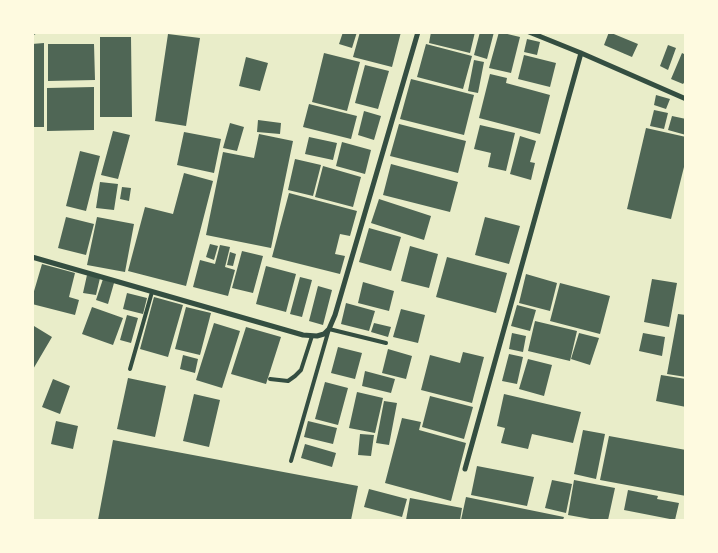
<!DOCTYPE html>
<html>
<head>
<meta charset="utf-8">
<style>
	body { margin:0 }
	#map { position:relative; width:718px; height:553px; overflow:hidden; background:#e9edc9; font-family:"Asap Condensed",sans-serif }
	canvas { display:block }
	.frame { position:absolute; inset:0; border:34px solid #fefae0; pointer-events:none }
</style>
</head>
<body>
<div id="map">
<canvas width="718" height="553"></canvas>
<div class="frame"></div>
</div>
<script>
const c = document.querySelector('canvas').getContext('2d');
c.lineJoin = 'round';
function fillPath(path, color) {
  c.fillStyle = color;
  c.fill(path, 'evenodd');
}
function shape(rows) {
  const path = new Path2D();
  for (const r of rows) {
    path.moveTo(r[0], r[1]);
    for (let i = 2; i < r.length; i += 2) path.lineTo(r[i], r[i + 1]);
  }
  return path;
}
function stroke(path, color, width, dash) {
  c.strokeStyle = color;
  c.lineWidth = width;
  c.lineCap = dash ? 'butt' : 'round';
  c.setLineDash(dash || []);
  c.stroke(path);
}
const building = shape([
	[343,32,357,32,352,48,339,44],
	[360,32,401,32,392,67,353,57],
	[431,32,475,32,470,53,429,43],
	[480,32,494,32,487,59,474,55],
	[499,32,520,37,511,73,489,68],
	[609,32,638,44,632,57,604,45],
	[168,34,200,38,186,126,155,121],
	[100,37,131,37,132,117,100,117],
	[527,39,540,42,537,55,524,52],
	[44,43,44,127,32,127,32,44],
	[48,44,94,44,95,80,48,81],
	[426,44,472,56,463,89,417,77],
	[668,45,676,48,668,70,660,66],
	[324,53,360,62,347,111,312,102],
	[682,53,686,55,686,80,683,84,671,79],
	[524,55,556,63,550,87,518,79],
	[246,57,268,63,260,91,239,86],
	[474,60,484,62,478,93,468,91],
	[365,65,389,71,378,109,355,103],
	[490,74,507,78,506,83,550,95,540,134,479,118],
	[411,79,474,95,464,135,400,119],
	[94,87,94,130,47,131,47,88],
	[656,95,670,99,666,109,654,105],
	[309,104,357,116,351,139,303,127],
	[654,110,668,113,664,129,650,126],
	[364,111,381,116,374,140,358,135],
	[672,116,686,119,686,135,668,130],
	[258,120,281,123,280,134,257,132],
	[230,123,244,127,237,151,223,148],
	[399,124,466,141,458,173,390,156],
	[480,125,515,133,506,171,488,167,491,153,474,149],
	[646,128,686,137,686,159,671,219,627,209],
	[113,131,130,135,118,179,101,175],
	[184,132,221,139,214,173,177,165],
	[259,134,293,141,271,248,206,235,223,152,254,158],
	[520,136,536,141,530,162,535,163,531,180,510,174],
	[309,137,337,143,333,160,305,154],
	[342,142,371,150,365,174,336,166],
	[80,151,100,156,86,211,66,206],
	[295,159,321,165,313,196,288,190],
	[391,164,458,182,450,212,383,195],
	[323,166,361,177,353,207,315,197],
	[184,173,213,181,186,286,128,271,145,207,173,214],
	[100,182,118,184,114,210,96,208],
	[122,187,131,188,129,201,120,199],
	[289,193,357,211,350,236,340,234,335,254,345,256,340,274,272,257],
	[379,199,431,216,424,240,371,223],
	[66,217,94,224,86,255,58,248],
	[97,217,134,224,125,272,87,265],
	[485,217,520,226,509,264,475,255],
	[369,228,401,237,391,271,359,262],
	[210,244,218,246,214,260,206,257],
	[220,245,230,247,225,267,235,270,228,296,193,287,200,260,215,264],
	[410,246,438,254,429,288,401,281],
	[242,251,263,256,253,293,232,288],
	[230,252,236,254,233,266,227,265],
	[447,257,507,273,496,313,436,297],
	[42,264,75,273,69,297,79,300,75,315,32,304,32,298],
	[266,266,296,274,286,312,256,304],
	[526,274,557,283,550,311,519,303],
	[87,275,100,278,96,295,83,293],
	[300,277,312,280,302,317,290,314],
	[103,279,114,283,108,304,96,300],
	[652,279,677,283,669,327,644,322],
	[363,282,394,291,389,311,358,303],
	[560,283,610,296,600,334,550,321],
	[318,286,332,290,323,325,309,321],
	[127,293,147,298,143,314,123,309],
	[154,297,183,305,168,357,140,349],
	[346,303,375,311,369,331,341,324],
	[517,305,536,310,530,331,511,326],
	[92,307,123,318,113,345,82,334],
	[186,307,211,313,200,355,175,349],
	[401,309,425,315,418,343,393,337],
	[678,314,686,315,686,377,667,374],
	[127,315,138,318,131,343,120,340],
	[535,321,577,331,570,361,528,351],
	[214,323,240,331,222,388,196,380],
	[374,323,391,327,388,337,371,332],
	[34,326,52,337,32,371,32,328],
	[246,327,281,337,266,384,231,374],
	[512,333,526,336,523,352,509,349],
	[579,333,599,338,590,365,571,359],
	[643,333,665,337,662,356,639,351],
	[338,347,362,353,355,379,331,373],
	[388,349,412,356,406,379,382,373],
	[463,352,484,357,472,403,421,390,430,355,460,363],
	[509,354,523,357,517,384,502,381],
	[183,355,198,359,195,373,180,369],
	[528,359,552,365,544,396,519,389],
	[365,371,395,379,391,393,362,386],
	[661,375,686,379,686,407,656,401],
	[128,378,166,386,155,437,117,429],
	[53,379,70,386,60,414,42,407],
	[325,382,348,388,338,425,315,419],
	[357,392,383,398,375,433,349,428],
	[194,394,220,400,209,447,183,441],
	[504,394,581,412,573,443,532,434,528,449,501,443,505,428,497,426],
	[430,396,473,407,464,439,422,427],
	[384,401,397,403,389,445,376,443],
	[402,418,421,422,419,430,466,443,451,501,385,483],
	[56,421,78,426,73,449,51,444],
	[308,421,337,428,333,444,304,437],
	[583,430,605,434,596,479,574,474],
	[360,434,374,435,371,456,358,455],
	[609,436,686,450,686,496,600,480],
	[113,440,358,486,351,520,98,520],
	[305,444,336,453,332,467,301,458],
	[477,466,534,477,527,506,471,495],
	[552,480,572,484,566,513,545,508],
	[574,480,615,488,608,520,596,520,568,515],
	[369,489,407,499,402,517,364,507],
	[628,490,658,496,657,499,679,503,675,520,624,510],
	[466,497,564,517,563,520,461,520],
	[410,498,462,508,460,520,406,520]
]);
const service = shape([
	[130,369,152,292],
	[270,379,288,381,295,376,301,370,312,336],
	[291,461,329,329,386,343]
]);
const minor = shape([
	[529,32,581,53,686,99],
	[32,33,34,32],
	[32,257,303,335,317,336,324,334,329,329,335,315,418,32],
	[465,469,581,53]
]);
fillPath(building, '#4f6655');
stroke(service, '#344e41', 4);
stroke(minor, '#344e41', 5);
</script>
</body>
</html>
